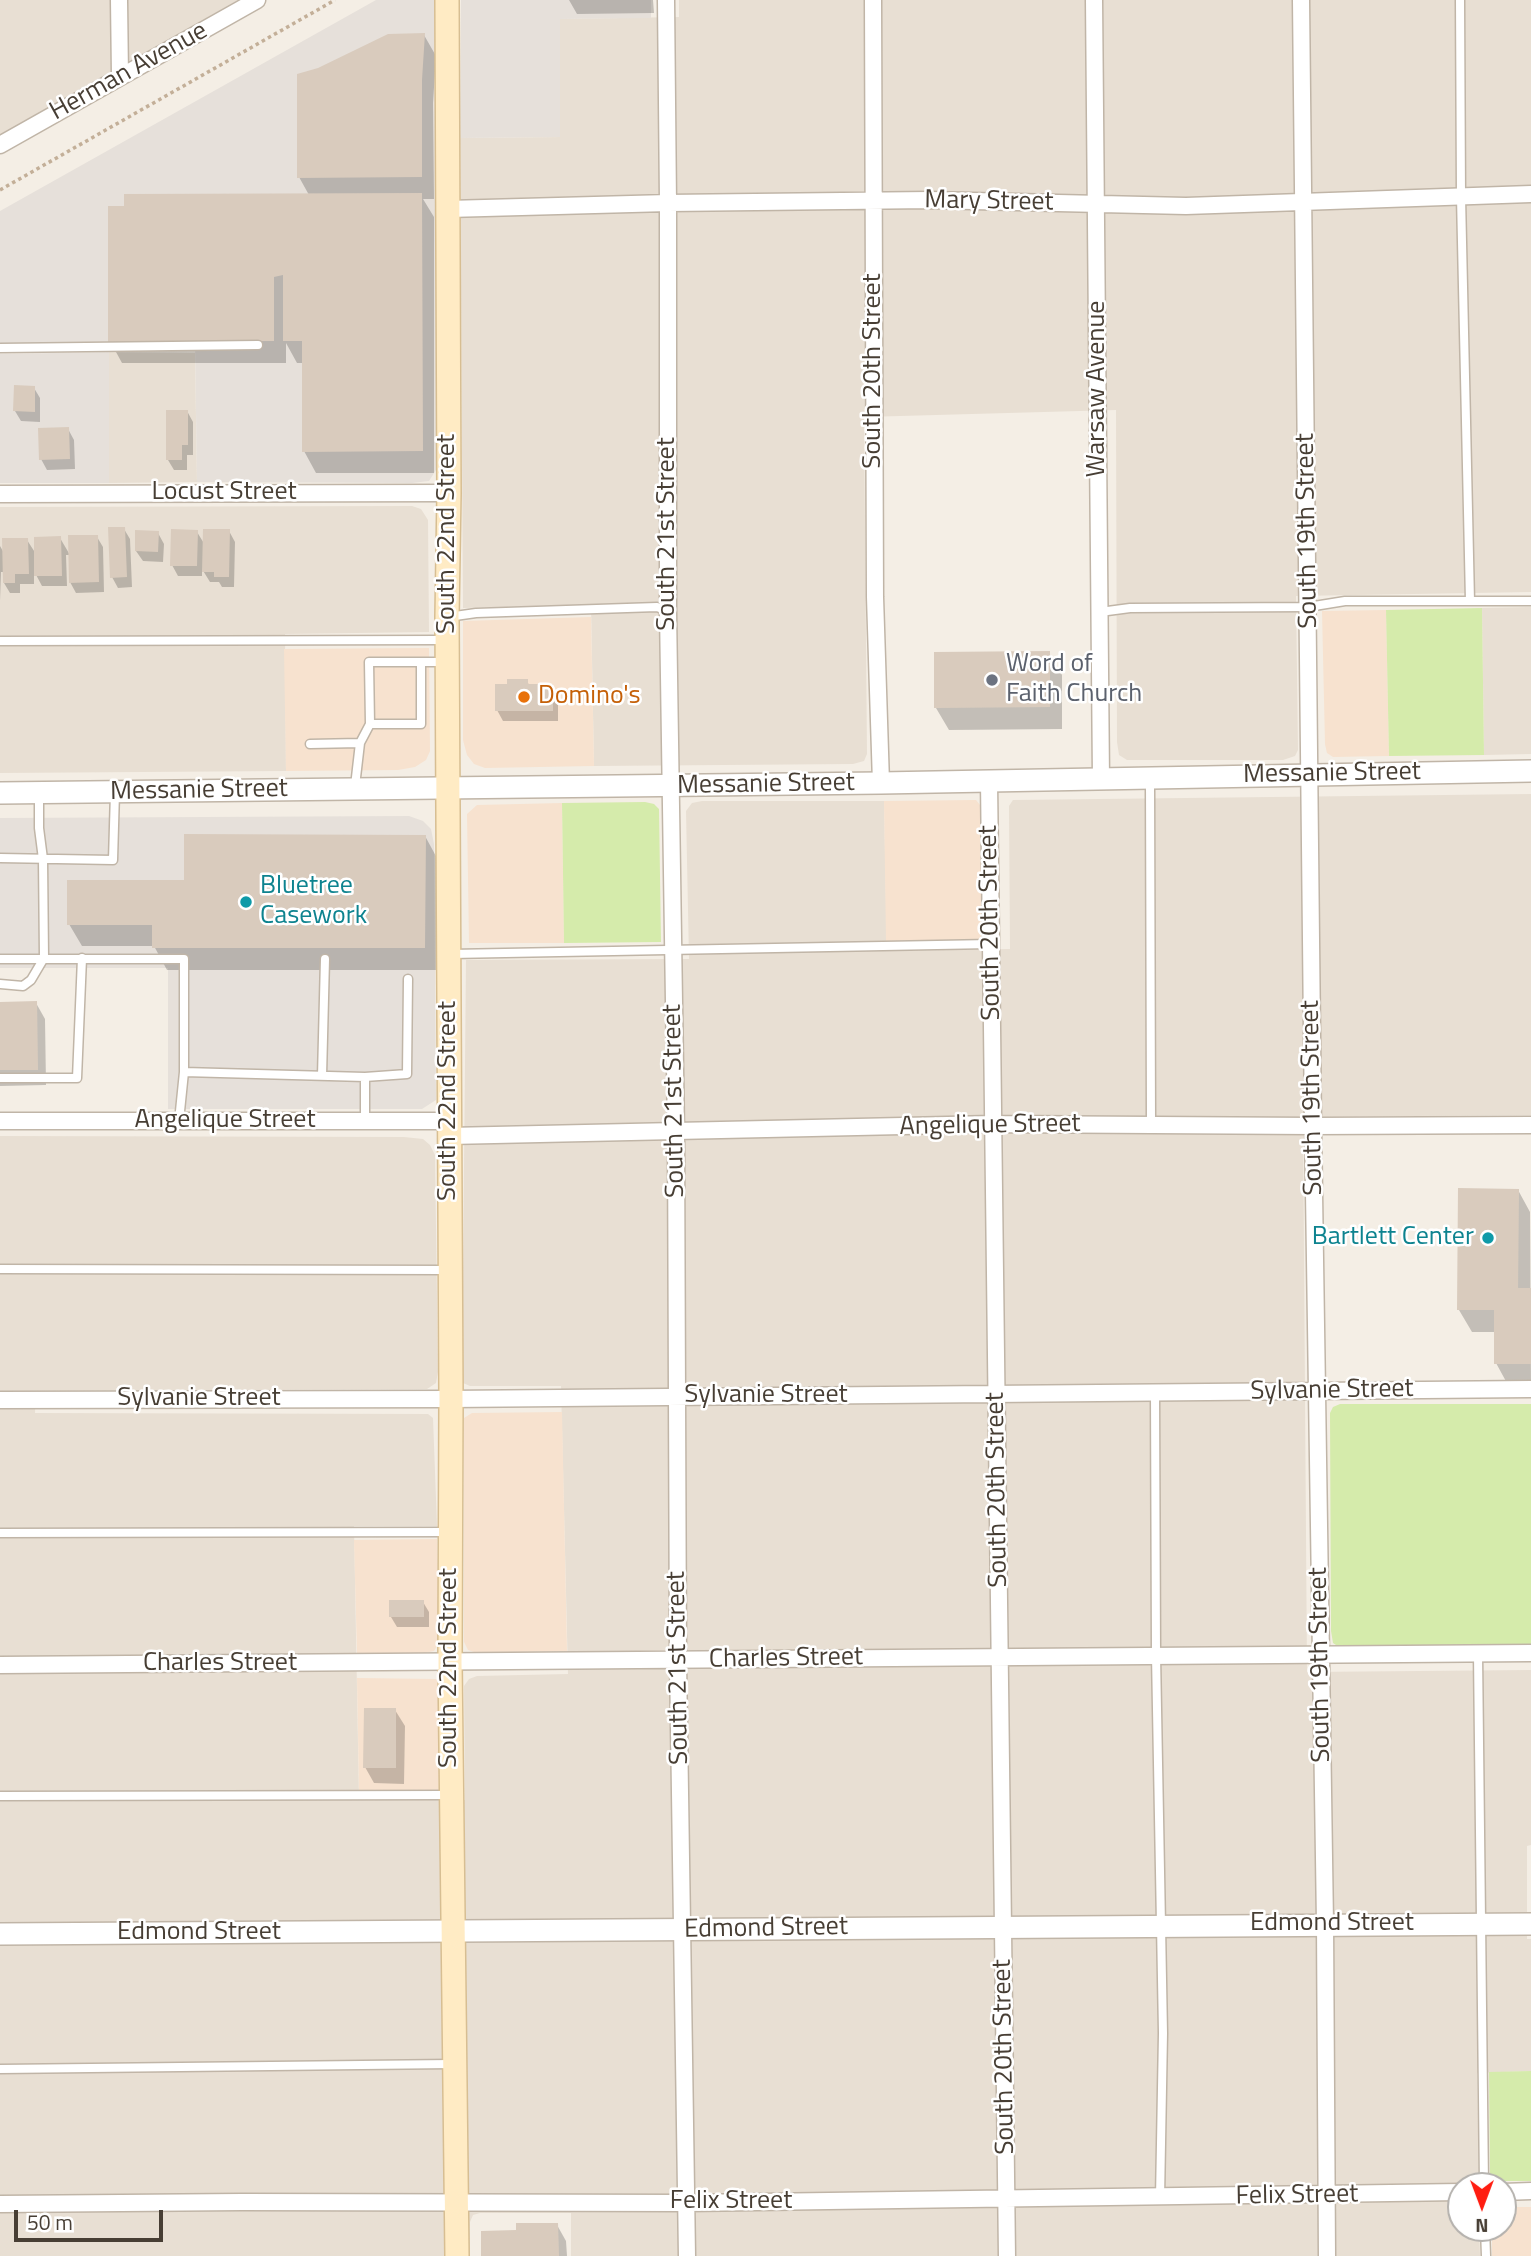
<!DOCTYPE html>
<html>
<head>
<meta charset="utf-8">
<style>
	body { margin:0 }
	#map { position:relative; width:1531px; height:2256px; overflow:hidden; background:#f4eee5; font-family:"Titillium Web",sans-serif }
	canvas { display:block }
	.north { position:absolute; left:1447px; top:2172px; width:70px; height:70px; box-sizing:border-box; background:#fff; border:2px solid #b5b2ae; border-radius:50%; rotate:180deg; font-size:19px; font-weight:700; line-height:28px; text-align:center; color:#473e34 }
	.north::after { content:''; display:block; margin:auto; width:24px; height:32px; background:#ff1d11; clip-path:polygon(50% 0,100% 100%,50% 72%,0 100%) }
	.scale { position:absolute; left:14px; top:2210px; width:149px; height:32px; box-sizing:border-box; border:4px solid #473e34; border-top:0; padding-left:9px; font-size:21px; line-height:24px; white-space:nowrap; color:#473e34; -webkit-text-stroke:5px #fff; paint-order:stroke }
</style>
</head>
<body>
<div id="map">
<canvas width="1531" height="2256"></canvas>
<div class="north">N</div>
<div class="scale">50 m</div>
</div>
<script>
const c = document.querySelector('canvas').getContext('2d');
c.lineJoin = 'round';
function fillPath(path, color) {
  c.fillStyle = color;
  c.fill(path, 'evenodd');
}
function shape(rows) {
  const path = new Path2D();
  for (const r of rows) {
    path.moveTo(r[0], r[1]);
    for (let i = 2; i < r.length; i += 2) path.lineTo(r[i], r[i + 1]);
  }
  return path;
}
function stroke(path, color, width, dash) {
  c.strokeStyle = color;
  c.lineWidth = width;
  c.lineCap = dash ? 'butt' : 'round';
  c.setLineDash(dash || []);
  c.stroke(path);
}
function label(font, color, halo, rows, align = 'center') {
  c.font = font + ' "Titillium Web",sans-serif';
  c.lineWidth = 5;
  c.setLineDash([]);
  c.textBaseline = 'middle';
  c.strokeStyle = halo;
  c.fillStyle = color;
  for (const [text, x, y, turn = 0] of rows) {
    c.save();
    c.translate(x, y);
    c.rotate((+turn || 0) * Math.PI / 180);
    c.textAlign = isNaN(turn) ? turn : align;
    if (halo) c.strokeText(text, 0, 0);
    c.fillText(text, 0, 0);
    c.restore();
  }
}
const residential = shape([
	[0,0,238,0,0,135],
	[679,0,1531,0,1531,592,1296,596,1298,750,1295,756,1283,760,1127,760,1119,755,1117,742,1116,410,864,417,867,754,864,761,853,764,594,766,591,605,463,608,460,138,560,137,560,19,679,17],
	[109,352,195,353,197,482,109,483],
	[412,506,421,509,428,520,429,632,285,634,286,771,0,773,0,507],
	[1531,607,1531,754,1484,755,1482,608],
	[1531,794,1531,1115,1303,1117,1307,1672,1531,1670,1531,1845,1527,1846,1527,1939,1531,1939,1531,2071,1477,2073,1479,2186,1461,2186,1461,2228,1479,2228,1480,2256,571,2256,571,2213,480,2213,473,2215,470,2222,470,2256,0,2256,0,1136,404,1137,423,1139,430,1145,435,1155,438,1372,436,1383,427,1389,36,1391,35,1413,428,1414,433,1418,437,1526,354,1526,359,1799,465,1800,464,1686,469,1679,477,1676,568,1674,561,1386,470,1386,463,1383,462,1374,466,960,689,959,686,811,692,803,702,801,884,801,887,951,1010,949,1009,806,1013,800]
]);
const commercial = shape([
	[1386,610,1389,756,1333,757,1327,753,1325,744,1322,611],
	[591,617,594,766,485,768,474,764,467,755,463,740,463,621],
	[429,648,430,751,426,760,415,767,398,770,286,771,284,649],
	[976,800,980,805,982,940,886,941,884,801],
	[562,803,564,943,469,943,467,814,477,805],
	[562,1412,567,1651,477,1653,468,1650,464,1642,464,1418,472,1413],
	[437,1539,439,1643,434,1651,424,1653,357,1653,354,1540],
	[357,1678,436,1679,439,1685,439,1790,359,1791],
	[1503,2207,1531,2207,1531,2256,1492,2256,1492,2228,1503,2228]
]);
const industrial = shape([
	[376,0,438,0,436,470,429,481,412,483,197,482,195,342,0,344,0,211],
	[461,0,651,0,651,18,560,19,560,137,460,138],
	[109,352,109,483,0,483,0,354],
	[409,816,423,821,431,829,434,844,436,1100,422,1109,168,1109,168,968,0,968,0,818]
]);
const green = shape([
	[1482,608,1484,755,1389,756,1386,610],
	[645,802,654,804,659,809,661,942,564,943,562,803],
	[1340,1404,1531,1404,1531,1646,1339,1647,1333,1643,1331,1631,1330,1413,1333,1407],
	[1531,2071,1531,2181,1490,2181,1489,2072]
]);
const shadow = shape([
	[569,0,653,0,654,13,577,14],
	[424,35,436,56,433,103,434,199,423,199,434,217,434,473,316,473,304,451,303,363,297,363,286,343,286,363,122,363,110,341,309,195,299,177],
	[34,388,40,398,40,422,21,421,15,411],
	[187,411,193,422,193,455,187,455,187,470,174,470,168,460],
	[68,429,74,440,75,469,47,470,41,459],
	[124,529,130,539,132,587,118,588,112,577],
	[229,531,235,542,234,587,222,587,219,582,210,582,202,569,202,576,178,576,172,565,197,532,205,545],
	[158,533,164,544,163,562,143,561,136,551],
	[97,537,103,547,104,592,76,593,70,582],
	[60,538,70,555,66,555,67,586,42,586,34,571,34,584,20,584,20,593,10,593,4,583,4,572,1,572,0,601,0,546,4,553,27,540,36,554],
	[1049,653,1062,675,1062,729,949,730,936,708],
	[527,681,529,685,552,685,558,696,558,721,503,721,497,710,509,685],
	[425,836,437,858,437,970,167,970,154,946,82,946,69,924],
	[0,1003,36,1003,45,1019,46,1085,0,1086],
	[1518,1190,1530,1212,1531,1385,1508,1385,1496,1363,1496,1332,1472,1332,1459,1310],
	[423,1602,429,1612,429,1627,397,1627,391,1617],
	[395,1710,405,1726,404,1784,374,1783,365,1767],
	[557,2225,566,2241,567,2256,483,2256,518,2231]
]);
const building = shape([
	[425,33,422,80,422,177,297,178,297,74,318,68,388,34],
	[422,193,423,451,302,452,302,341,283,341,283,275,274,277,274,341,108,342,108,206,124,206,124,194],
	[14,385,35,386,35,412,13,411],
	[166,410,188,410,188,445,182,445,182,460,166,460],
	[69,427,70,459,39,460,38,428],
	[108,527,125,527,127,577,110,578],
	[171,529,198,530,197,566,170,566],
	[203,529,230,529,229,577,214,577,214,572,202,572],
	[135,530,159,531,158,552,135,551],
	[68,535,98,535,99,582,69,583],
	[61,536,62,576,34,576,34,537],
	[2,538,28,538,29,574,15,574,15,583,3,583],
	[1050,651,1050,707,934,708,934,652],
	[507,679,528,679,528,684,553,684,553,711,495,711,495,684,507,684],
	[184,834,426,835,425,948,152,948,152,925,67,925,67,880,184,880],
	[37,1001,38,1070,0,1070,0,1002],
	[1458,1188,1519,1189,1518,1288,1531,1288,1531,1364,1494,1364,1494,1310,1457,1310],
	[389,1600,424,1600,424,1617,389,1617],
	[364,1708,396,1708,396,1768,363,1768],
	[516,2223,558,2223,559,2256,481,2256,481,2231,516,2230]
]);
const path = shape([
	[0,190,335,0]
]);
const service = shape([
	[1460,0,1461,197,1470,601],
	[0,348,258,345],
	[1100,612,1130,608,1308,607,1345,601,1531,601],
	[448,617,476,613,657,607,668,611],
	[0,641,444,640],
	[370,724,421,724,421,662],
	[310,744,360,743],
	[1150,781,1151,1124],
	[355,786,360,743,370,724,369,662,444,662],
	[0,858,113,860,115,792],
	[451,954,991,944],
	[0,959,184,959,184,1072,365,1077,365,1121],
	[0,984,23,986,31,980,44,958,43,859,39,828,39,793],
	[322,1076,325,959],
	[365,1077,407,1074,408,979],
	[0,1078,77,1078,82,958],
	[179,1121,184,1072],
	[0,1269,447,1270],
	[1155,1393,1156,1655,1163,2033,1160,2198],
	[0,1533,449,1532],
	[1478,1654,1484,2186],
	[0,1796,448,1795],
	[0,2069,452,2064],
	[1485,2228,1486,2256]
]);
const minor = shape([
	[119,0,120,76],
	[666,0,668,203,668,611,676,1132,678,1660,687,2256],
	[873,0,875,597,881,783],
	[1094,0,1101,779],
	[1301,0,1313,1126,1325,1924,1327,2256],
	[0,145,257,0],
	[448,209,668,203,930,200,1186,206,1531,194],
	[0,494,449,493],
	[989,781,1007,2256],
	[0,1121,449,1121],
	[449,1136,993,1124,1313,1126,1531,1125],
	[0,1400,451,1399,1531,1389],
	[0,1665,1531,1653],
	[1503,2192,1531,2191],
	[0,2204,242,2202,688,2203,1461,2192]
]);
const tertiary = shape([
	[0,793,881,783,1531,771],
	[0,1934,1531,1924]
]);
const secondary = shape([
	[447,0,449,493,447,617,451,1399,450,1662,457,2256]
]);
const markers = [
	[992,680,7,"#6b7280"],
	[524,697,7,"#e8710a"],
	[246,902,7,"#0f9aa8"],
	[1488,1238,7,"#0f9aa8"]
];
const streetNames = [
	["Herman Avenue",129,72,-29],
	["Mary Street",989,202,1],
	["South 20th Street",874,371,-90],
	["Warsaw Avenue",1098,389,-90],
	["Locust Street",224,493],
	["South 19th Street",1308,531,-91],
	["South 22nd Street",448,534,-90],
	["South 21st Street",668,534,-90],
	["Messanie Street",1332,774,-1],
	["Messanie Street",766,785,-1],
	["Messanie Street",199,791,-1],
	["South 20th Street",991,923,-91],
	["South 19th Street",1313,1098,-91],
	["South 22nd Street",449,1101,-90],
	["South 21st Street",675,1101,-91],
	["Angelique Street",225,1121],
	["Angelique Street",990,1126,-1],
	["Sylvanie Street",1332,1391,-1],
	["Sylvanie Street",766,1396],
	["Sylvanie Street",199,1399],
	["South 20th Street",998,1490,-91],
	["Charles Street",786,1659,-1],
	["Charles Street",220,1664],
	["South 19th Street",1321,1665,-91],
	["South 22nd Street",450,1668,-90],
	["South 21st Street",679,1668,-91],
	["Edmond Street",1332,1924],
	["Edmond Street",766,1929,-1],
	["Edmond Street",199,1933],
	["South 20th Street",1005,2057,-91],
	["Felix Street",1297,2196,-1],
	["Felix Street",731,2202]
];
const worshipNames = [
	["Word of",1006,665],
	["Faith Church",1006,695]
];
const foodNames = [
	["Domino's",538,697]
];
const cultureNames = [
	["Bluetree",260,887],
	["Casework",260,917],
	["Bartlett Center",1474,1238,"right"]
];
fillPath(residential, '#e8dfd3');
fillPath(commercial, '#f7e2cf');
fillPath(industrial, '#e6e0da');
fillPath(green, '#d5ebab');
fillPath(shadow, '#0003');
fillPath(building, '#d9cbbd');
stroke(service, '#c0b5a7', 11);
stroke(minor, '#c0b5a7', 19);
stroke(tertiary, '#c0b5a7', 24);
stroke(secondary, '#d7be92', 26);
stroke(path, '#c3af98', 3.5, [3.5, 3.5]);
stroke(service, '#fff', 8);
stroke(minor, '#fff', 16);
stroke(tertiary, '#fff', 21);
stroke(secondary, '#ffebc4', 23);
for (const [x, y, r, color] of markers) {
  const dot = new Path2D();
  dot.arc(x, y, r, 0, 2 * Math.PI);
  c.fillStyle = color;
  c.fill(dot);
  stroke(dot, '#fff', 2.5);
}
label('26px', '#473e34', '#fff', streetNames);
label('26px', '#5b616d', '#fff', worshipNames, 'left');
label('26px', '#c56008', '#fff', foodNames, 'left');
label('26px', '#0d838f', '#fff', cultureNames, 'left');
</script>
</body>
</html>
